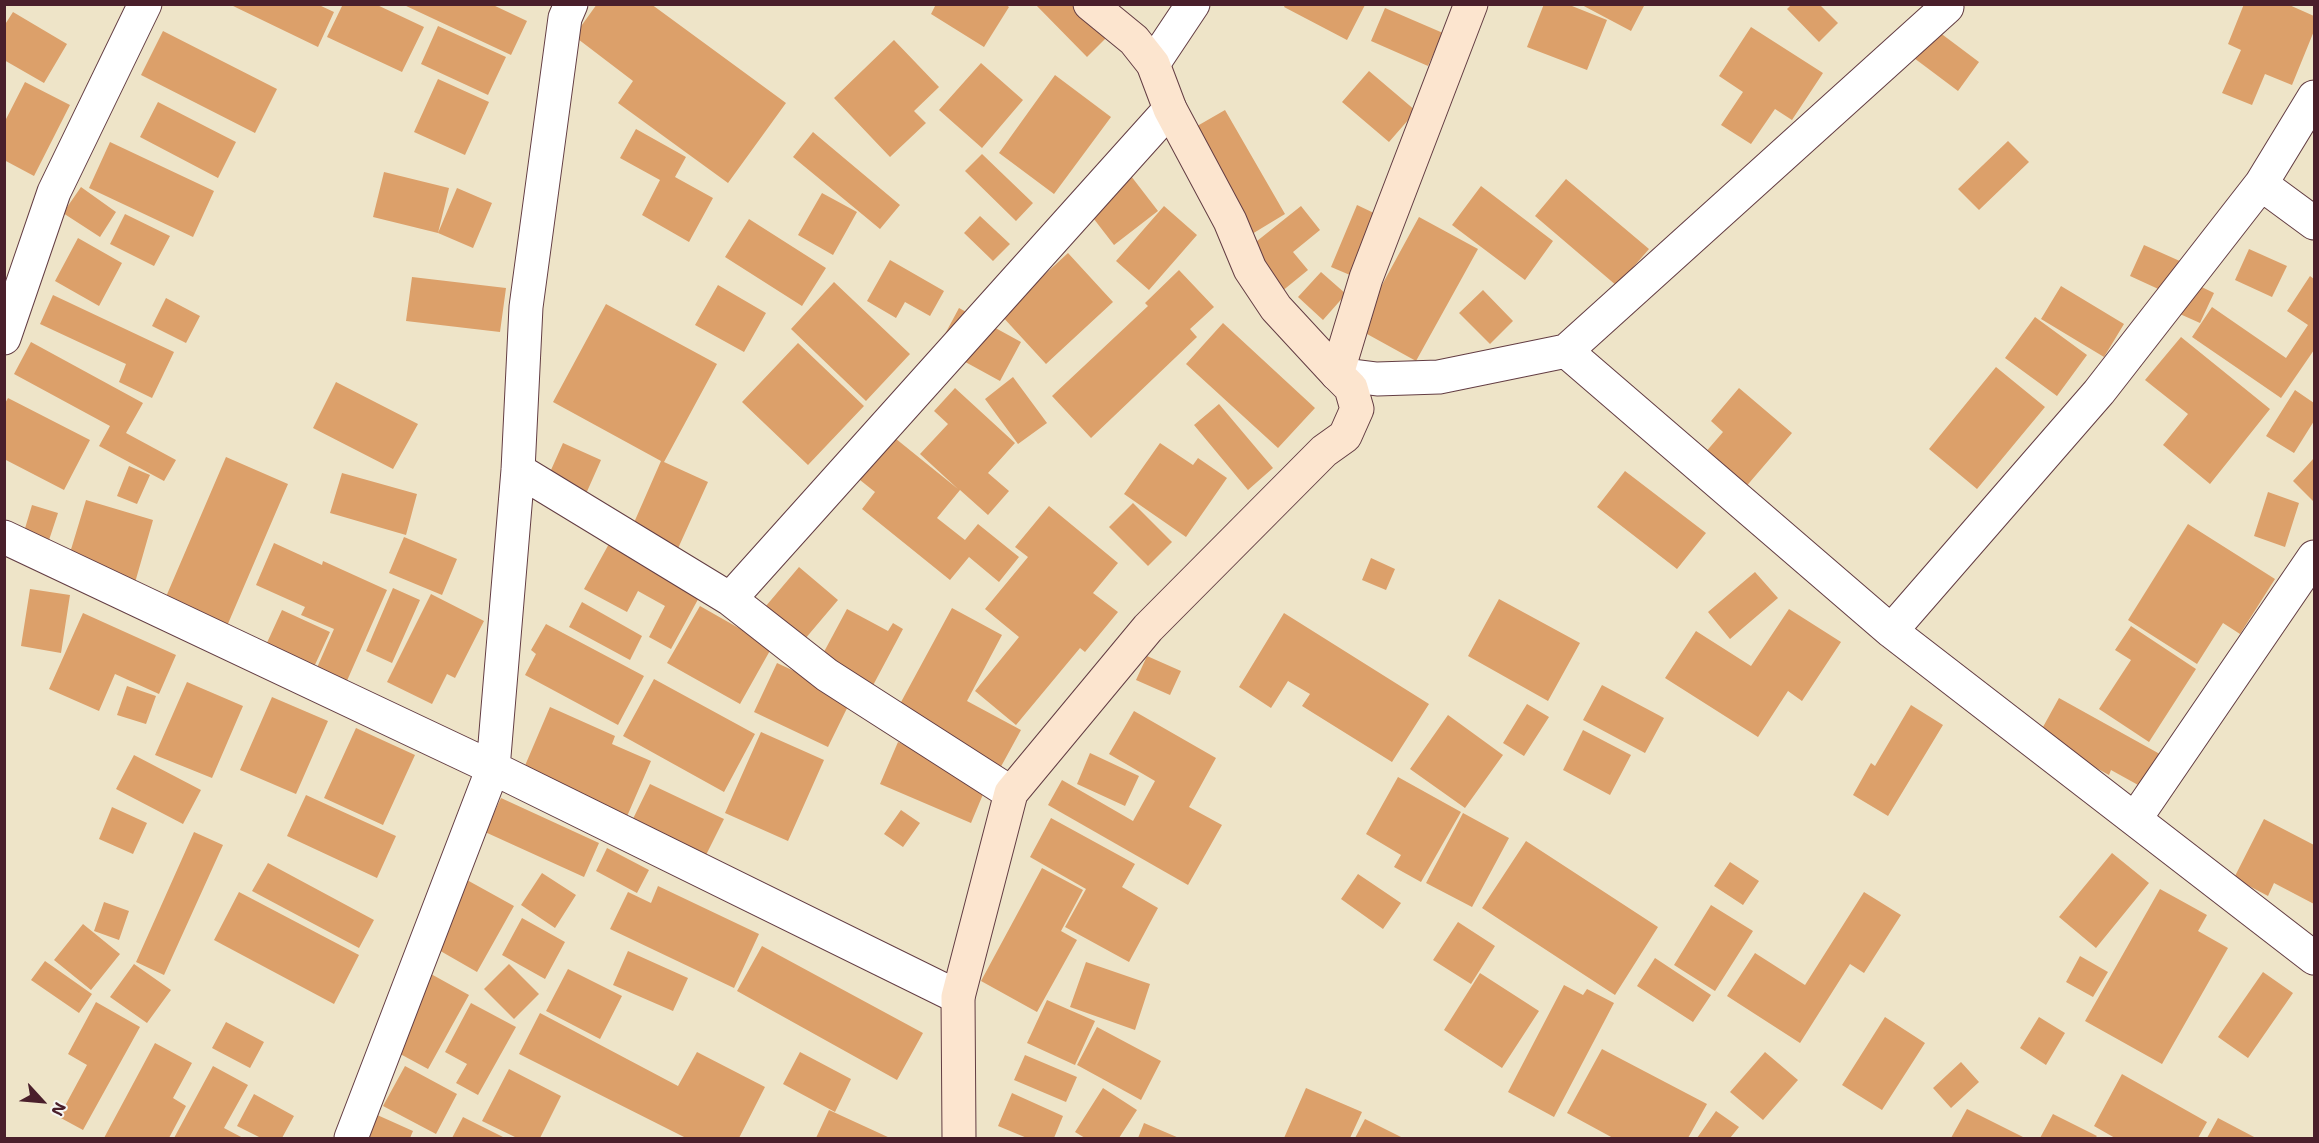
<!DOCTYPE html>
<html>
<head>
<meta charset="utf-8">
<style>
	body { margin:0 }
	#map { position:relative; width:2319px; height:1143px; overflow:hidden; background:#eee4c8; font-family:"Shantell Sans",sans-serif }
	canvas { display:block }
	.frame { position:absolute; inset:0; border:6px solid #4a1f2b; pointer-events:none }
	.north { position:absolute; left:12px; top:1071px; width:60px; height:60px; -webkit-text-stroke:4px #f6f6f2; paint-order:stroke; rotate:116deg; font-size:16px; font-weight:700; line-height:24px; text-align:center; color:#4a1f2b }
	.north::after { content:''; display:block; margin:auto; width:21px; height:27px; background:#4a1f2b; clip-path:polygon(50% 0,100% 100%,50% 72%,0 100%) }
</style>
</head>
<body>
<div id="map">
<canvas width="2319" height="1143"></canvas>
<div class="frame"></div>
<div class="north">N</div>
</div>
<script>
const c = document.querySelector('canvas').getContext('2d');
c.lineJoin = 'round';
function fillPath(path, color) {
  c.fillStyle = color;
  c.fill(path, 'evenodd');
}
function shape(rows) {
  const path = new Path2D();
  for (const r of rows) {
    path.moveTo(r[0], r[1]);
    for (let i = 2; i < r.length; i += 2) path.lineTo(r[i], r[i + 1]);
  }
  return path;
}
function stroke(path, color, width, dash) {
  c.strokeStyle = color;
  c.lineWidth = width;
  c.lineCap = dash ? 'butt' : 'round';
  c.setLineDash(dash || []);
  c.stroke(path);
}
const building = shape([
	[343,4,375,4,424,27,402,72,327,37],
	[597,4,651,4,786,103,728,183,618,103,633,81,574,36],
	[936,4,1005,4,1009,7,984,47,931,14],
	[1035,4,1081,4,1110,34,1087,57],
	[1544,4,1567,4,1607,20,1587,70,1527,47],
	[1580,4,1645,4,1631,31],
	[1792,4,1819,4,1838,23,1819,42,1787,9],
	[2244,4,2287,4,2314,16,2314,31,2292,85,2265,74,2252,105,2222,93,2241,50,2228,44],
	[231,5,319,5,334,12,318,47],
	[404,5,493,5,527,21,511,55],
	[1285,5,1365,5,1347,40,1284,7],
	[1385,8,1443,33,1428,66,1371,41],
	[13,12,67,44,44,83,4,60,4,26],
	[438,26,506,57,488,95,421,64],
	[1931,26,1979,62,1958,91,1910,55],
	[1751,27,1823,73,1792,120,1775,109,1751,144,1721,125,1743,92,1719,76],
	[163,31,277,89,255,133,141,75],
	[894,40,939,87,914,111,926,123,890,157,834,98],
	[981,63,1023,100,982,148,939,110],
	[1369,71,1416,111,1389,142,1342,102],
	[1055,75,1111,117,1054,194,999,153],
	[438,79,489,102,465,155,414,132],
	[25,82,70,105,34,176,4,160,4,123],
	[158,102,236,142,218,178,140,137],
	[1225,110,1285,214,1252,234,1192,129],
	[636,129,686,157,675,177,713,198,689,242,642,215,660,180,620,158],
	[813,132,900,205,880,229,793,157],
	[2008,141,2029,162,1979,210,1958,189],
	[110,142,214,191,193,237,89,188],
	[982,154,1033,203,1016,221,965,171],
	[384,172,449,188,438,233,457,188,492,203,473,248,438,233,373,217],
	[1131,176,1158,211,1114,245,1087,210],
	[1566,179,1649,249,1617,286,1535,216],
	[1481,186,1553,241,1525,280,1452,225],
	[81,187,116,212,100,237,63,213],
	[822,193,857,212,833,255,798,235],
	[1357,205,1376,214,1350,275,1331,267],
	[1164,206,1197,235,1149,290,1116,261],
	[1301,206,1320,230,1293,252,1308,270,1281,292,1247,249],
	[125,214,170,236,154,266,110,244],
	[980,216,1010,244,993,261,964,233],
	[1419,217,1478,249,1416,361,1358,329],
	[749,219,826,268,802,306,725,257],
	[78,238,122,263,99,306,55,281],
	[2144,245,2182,262,2167,293,2130,276],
	[2249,249,2287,266,2272,297,2235,280],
	[1068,253,1113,302,1046,364,1001,315],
	[890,260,944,291,930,316,905,302,896,318,867,301],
	[1179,270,1214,307,1190,329,1197,337,1091,438,1052,396,1148,306,1145,303],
	[1321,272,1346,294,1323,320,1298,297],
	[2177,275,2214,293,2200,323,2162,306],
	[2310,276,2314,279,2314,350,2281,398,2192,337,2212,307,2286,358,2308,325,2287,311],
	[412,277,506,288,500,332,406,321],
	[834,282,910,354,866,401,791,329],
	[718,285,766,313,744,352,695,325],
	[2061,286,2124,324,2104,357,2041,319],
	[1483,290,1513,321,1490,344,1459,313],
	[53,295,174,352,152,398,119,382,126,364,40,324],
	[166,298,200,316,186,343,152,326],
	[606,304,717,364,664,462,708,482,675,555,629,534,661,461,553,402],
	[959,308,1021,342,1000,381,938,347],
	[2035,317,2087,355,2057,396,2005,358],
	[1223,323,1315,408,1278,448,1186,364],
	[2181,337,2270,409,2210,484,2163,445,2188,414,2145,380],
	[31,342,143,403,126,433,176,460,164,481,99,446,110,426,14,374],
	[798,343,864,406,808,465,742,402],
	[1996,367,2045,407,1977,489,1929,449],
	[1013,377,1047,423,1018,444,985,399],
	[336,382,418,424,393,469,313,428],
	[955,388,1015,443,988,473,1009,491,988,515,960,490,937,518,965,540,978,524,1019,557,999,582,969,557,950,580,862,509,875,492,850,472,885,430,958,489,920,454,948,424,934,411],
	[1739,388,1792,433,1738,496,1698,461,1723,432,1711,421],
	[2295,390,2314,403,2314,421,2294,453,2266,436],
	[8,398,90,440,64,490,4,459,4,405],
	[1219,404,1273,468,1248,490,1194,425],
	[563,443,601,460,585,496,547,479],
	[1160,443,1193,465,1198,458,1227,478,1186,537,1124,494],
	[226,457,288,484,224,633,162,606],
	[2314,458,2314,502,2293,481],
	[129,466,150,475,137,504,117,496],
	[1625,471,1706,533,1677,569,1597,507],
	[342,473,417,494,406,535,330,513],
	[2268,492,2299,503,2285,547,2254,536],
	[86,500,153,520,134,586,66,566],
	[1133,503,1172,542,1148,566,1109,527],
	[32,505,58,513,48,543,23,535],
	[1049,506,1118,563,1093,593,1118,612,1085,652,1080,648,1016,725,975,691,1019,637,985,609,1028,557,1015,547],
	[2188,524,2275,579,2240,634,2223,623,2197,664,2128,620],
	[404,537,457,559,442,595,389,573],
	[610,542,702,592,671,649,649,637,665,606,638,591,627,612,584,589],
	[274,543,322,565,323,561,387,590,342,692,312,679,334,629,301,615,305,607,256,585],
	[1371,558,1395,569,1386,590,1362,580],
	[799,567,838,600,799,646,760,613],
	[1755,572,1778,598,1730,639,1708,612],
	[393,588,420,600,392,663,366,651],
	[30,589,70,595,61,653,21,646],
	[431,594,484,621,455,678,447,674,432,704,387,682],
	[1499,599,1580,643,1548,701,1468,656],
	[582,602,642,636,630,660,569,627],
	[700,606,772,647,740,704,667,663],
	[952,608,1002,635,967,701,1021,730,998,772,894,715],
	[847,609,888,631,893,623,903,629,870,691,818,663],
	[1789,609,1841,642,1802,701,1788,691,1758,737,1665,678,1696,631,1751,666],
	[282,610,330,632,308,680,260,658],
	[83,613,176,655,159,694,115,674,99,711,49,689],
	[1284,613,1429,704,1392,762,1302,706,1310,694,1288,681,1271,708,1239,687],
	[546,624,644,676,618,725,525,675,536,654,531,650],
	[2131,626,2196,669,2149,742,2099,709,2131,660,2115,650],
	[1147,656,1181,671,1170,695,1136,680],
	[777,663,852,698,828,747,754,712],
	[654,679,755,734,724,792,623,736],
	[187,682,243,706,212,778,155,755],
	[1602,685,1664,718,1645,753,1583,720],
	[127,686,156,696,146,724,117,715],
	[272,697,328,721,296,794,240,770],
	[2059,698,2167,758,2149,791,2111,770,2109,775,2038,736],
	[1527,704,1549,717,1524,756,1503,743],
	[1911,705,1943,725,1888,816,1853,795,1871,763,1875,766],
	[550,707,615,736,612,744,651,761,625,821,521,775],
	[1134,711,1216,758,1189,807,1222,825,1188,885,1048,805,1062,780,1133,821,1155,781,1109,754],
	[1448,715,1503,755,1465,808,1410,769],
	[356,728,415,755,383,825,324,798],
	[1583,730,1631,755,1610,795,1563,770],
	[761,732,824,760,788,841,725,813],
	[898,742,989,780,971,823,880,784],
	[1090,753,1139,776,1125,806,1077,784],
	[134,755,201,790,183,824,116,789],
	[1398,777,1461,812,1421,882,1394,867,1401,855,1366,834],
	[650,784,724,819,702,863,629,827],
	[306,795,396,836,377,878,287,836],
	[501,798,599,843,584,877,485,832],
	[112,807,147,823,133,854,99,839],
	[901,810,920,823,903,847,884,834],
	[1463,813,1509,838,1472,907,1426,883],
	[1051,818,1135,864,1122,887,1158,908,1129,962,1065,927,1086,889,1030,857],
	[2264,819,2314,845,2314,904,2274,883,2268,896,2234,878],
	[194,832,223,845,164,975,136,962],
	[1526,841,1658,927,1615,995,1482,908],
	[607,848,649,870,637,893,596,871],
	[2112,853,2149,883,2096,948,2059,917],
	[1730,862,1759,881,1743,905,1714,886],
	[268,863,374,920,359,948,252,891],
	[1042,868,1083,890,1061,931,1077,940,1037,1012,981,981],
	[542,873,576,895,555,928,521,905],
	[1358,874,1401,903,1383,929,1341,899],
	[467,880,514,906,477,972,430,945],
	[658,886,759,934,734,988,610,929,628,892,651,903],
	[2160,889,2207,915,2198,931,2228,948,2162,1064,2085,1021],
	[239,892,359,955,334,1004,214,940],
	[1864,892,1901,915,1864,973,1850,964,1800,1043,1727,996,1755,953,1805,985],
	[104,902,129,911,119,940,94,931],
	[1711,905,1753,931,1715,991,1674,965],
	[522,918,565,942,545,979,502,955],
	[1458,922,1495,946,1471,984,1433,960],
	[83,924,120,954,91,990,54,960],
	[762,946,923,1033,897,1080,737,991],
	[628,951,688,978,673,1011,613,985],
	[2080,956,2108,972,2093,997,2066,982],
	[1655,958,1711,995,1693,1022,1637,986],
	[45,961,92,994,79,1013,31,980],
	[1086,962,1150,984,1135,1030,1070,1007],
	[134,964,171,990,147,1023,110,997],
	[509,964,539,994,514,1019,484,989],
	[568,969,622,996,600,1039,546,1011],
	[2263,972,2293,993,2248,1058,2218,1037],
	[1480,973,1539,1011,1502,1068,1444,1030],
	[431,974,469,995,428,1069,391,1049],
	[1564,985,1583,995,1587,989,1614,1003,1554,1117,1508,1092],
	[1047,1000,1095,1021,1075,1065,1027,1043],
	[96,1002,140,1027,83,1130,59,1117,87,1065,68,1054],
	[471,1003,516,1027,478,1095,456,1083,467,1064,445,1052],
	[540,1013,678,1086,697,1052,765,1087,739,1138,686,1138,519,1054],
	[1885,1017,1925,1043,1882,1110,1842,1085],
	[2039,1017,2065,1033,2046,1065,2020,1048],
	[226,1022,264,1042,250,1068,212,1048],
	[1097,1027,1161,1061,1141,1100,1077,1065],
	[155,1043,192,1063,173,1098,186,1106,169,1138,104,1138],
	[1602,1049,1707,1104,1688,1138,1613,1138,1567,1113],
	[800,1052,851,1079,835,1112,783,1084],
	[1765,1052,1798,1080,1763,1120,1730,1092],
	[1025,1055,1077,1077,1066,1102,1014,1080],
	[1961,1062,1979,1082,1951,1108,1933,1088],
	[213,1066,248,1085,224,1128,243,1138,174,1138],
	[405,1066,457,1094,436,1134,383,1106],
	[509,1069,561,1096,540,1138,517,1138,482,1121],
	[2122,1074,2207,1122,2198,1138,2115,1138,2094,1126],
	[1103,1088,1137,1110,1119,1138,1085,1138,1075,1132],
	[1306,1088,1362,1112,1350,1138,1284,1138],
	[1012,1093,1063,1116,1054,1138,1027,1138,998,1126],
	[254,1094,294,1116,282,1138,261,1138,237,1126],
	[1967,1109,2025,1138,1951,1138],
	[829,1110,890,1138,816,1138],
	[1716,1111,1739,1127,1730,1138,1697,1138],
	[375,1114,413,1131,410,1138,364,1138],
	[2053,1114,2097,1136,2095,1138,2040,1138],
	[463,1117,505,1138,452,1138],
	[2218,1118,2256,1138,2207,1138],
	[1365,1119,1403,1138,1355,1138],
	[1144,1123,1179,1138,1138,1138]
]);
const street = shape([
	[1153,64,1193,4],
	[2261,184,2314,223],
	[4,338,54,192,145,4],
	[1566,351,1947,7],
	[1337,374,1377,379,1439,377,1566,351,1891,631,2314,958],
	[518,470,730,599,827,675,1011,793],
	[4,537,493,768,958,997],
	[730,599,1170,109],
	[1891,631,2099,392,2261,184,2314,97],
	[2135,819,2314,557],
	[351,1138,493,768,518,470,526,307,565,18,571,4]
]);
const secondary = shape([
	[1090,4,1134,40,1153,64,1170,109,1230,221,1250,269,1276,308,1337,374],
	[959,1138,958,997,1011,793,1148,628,1324,451,1345,436,1357,409,1351,388,1337,374,1366,278,1471,4]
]);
fillPath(building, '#dca06a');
stroke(street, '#633d43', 35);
stroke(secondary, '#633d43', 35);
stroke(street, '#fff', 33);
stroke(secondary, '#fce5cf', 33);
</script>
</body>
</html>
